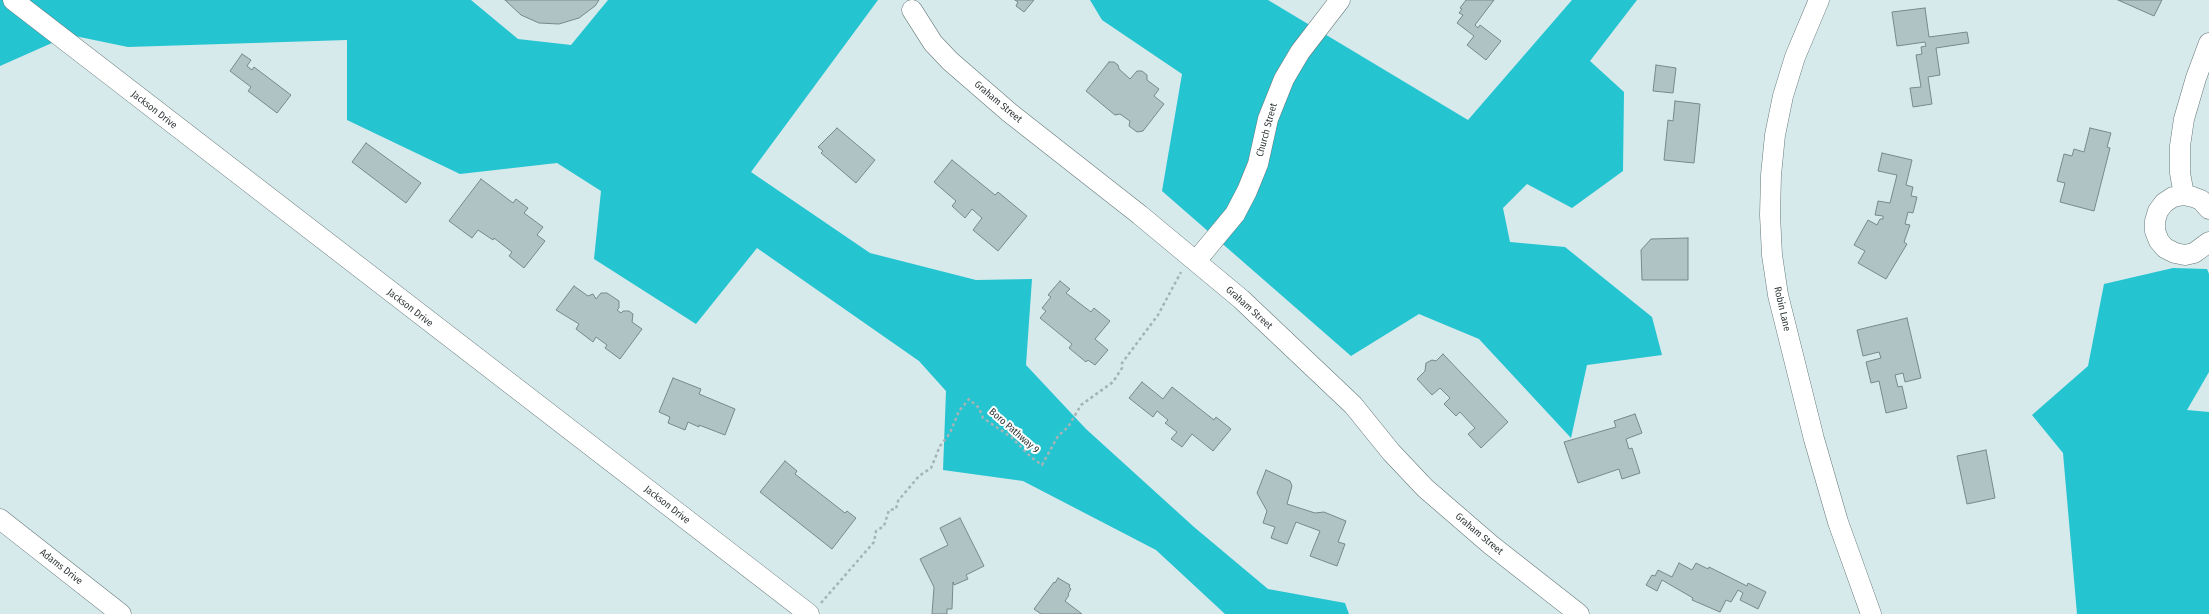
<!DOCTYPE html>
<html>
<head>
<meta charset="utf-8">
<style>
	body { margin:0 }
	canvas { display:block; background:#d6e9eb }
</style>
</head>
<body>
<canvas width="2209" height="614"></canvas>
<script>
const c = document.querySelector('canvas').getContext('2d');
c.lineJoin = 'round';
function fillPath(path, color) {
  c.fillStyle = color;
  c.fill(path, 'evenodd');
}
function shape(rows) {
  const path = new Path2D();
  for (const r of rows) {
    path.moveTo(r[0], r[1]);
    for (let i = 2; i < r.length; i += 2) path.lineTo(r[i], r[i + 1]);
  }
  return path;
}
function stroke(path, color, width, dash) {
  c.strokeStyle = color;
  c.lineWidth = width;
  c.lineCap = dash ? 'butt' : 'round';
  c.setLineDash(dash || []);
  c.stroke(path);
}
function label(font, color, halo, rows, align = 'center') {
  c.font = font + ' "Fira Sans Condensed",sans-serif';
  c.lineWidth = 4;
  c.setLineDash([]);
  c.textBaseline = 'middle';
  c.strokeStyle = halo;
  c.fillStyle = color;
  for (const [text, x, y, turn = 0] of rows) {
    c.save();
    c.translate(x, y);
    c.rotate((+turn || 0) * Math.PI / 180);
    c.textAlign = isNaN(turn) ? turn : align;
    if (halo) c.strokeText(text, 0, 0);
    c.fillText(text, 0, 0);
    c.restore();
  }
}
const forest = shape([
	[0,0,471,0,518,39,571,45,608,0,878,0,751,172,870,253,976,280,1032,279,1026,365,1086,429,1194,527,1268,589,1345,603,1349,614,1225,614,1156,550,1023,481,943,470,946,391,919,361,757,248,696,324,594,259,601,191,557,163,460,174,347,120,347,40,128,47,70,35,0,66],
	[1090,0,1268,0,1468,120,1572,0,1637,0,1590,61,1624,92,1623,171,1572,208,1527,184,1503,208,1510,242,1565,247,1652,317,1662,355,1587,365,1571,438,1479,339,1419,314,1351,356,1162,191,1182,74,1102,20],
	[2173,268,2207,269,2209,274,2209,372,2187,410,2209,412,2209,614,2077,614,2063,453,2032,415,2088,366,2104,284]
]);
const building = shape([
	[505,0,599,0,595,6,579,18,559,24,539,23,521,15,505,0],
	[1015,0,1034,0,1024,12,1016,6,1018,2,1015,0],
	[1466,0,1494,0,1475,25,1478,28,1480,25,1501,41,1486,60,1467,45,1474,36,1457,23,1463,15,1459,13,1462,9,1460,8,1466,0],
	[2118,0,2162,0,2154,16,2118,0],
	[1925,8,1929,37,1967,32,1969,43,1936,48,1940,75,1928,77,1932,104,1913,107,1910,88,1921,87,1916,55,1922,54,1921,47,1926,46,1925,42,1897,46,1892,12,1925,8],
	[242,54,251,60,247,66,252,70,254,67,291,95,277,113,248,91,251,87,230,71,242,54],
	[1109,62,1114,62,1118,65,1119,69,1130,79,1137,71,1142,71,1147,75,1147,80,1159,89,1154,96,1164,104,1143,131,1137,132,1129,126,1130,121,1120,114,1115,115,1086,91,1109,62],
	[1656,65,1676,68,1673,93,1653,91,1656,65],
	[1675,101,1700,104,1694,163,1664,160,1668,120,1673,121,1675,101],
	[837,128,875,160,856,183,821,153,823,151,818,147,837,128],
	[2090,128,2111,133,2107,147,2110,148,2094,211,2060,202,2065,183,2057,181,2064,154,2072,156,2074,149,2084,152,2090,128],
	[366,143,421,183,406,203,352,162,366,143],
	[1882,153,1912,160,1906,185,1913,187,1911,196,1917,197,1913,213,1908,212,1905,224,1910,225,1904,242,1907,244,1886,279,1858,263,1865,251,1854,245,1868,220,1877,225,1880,219,1883,219,1883,216,1875,215,1878,201,1890,203,1897,175,1878,171,1882,153],
	[952,160,995,195,998,192,1027,216,998,251,973,230,982,218,972,209,965,218,952,206,956,201,934,182,952,160],
	[481,179,513,203,516,199,528,208,524,213,543,227,537,235,545,241,524,268,509,256,512,252,494,238,493,240,478,230,472,238,449,221,481,179],
	[1688,238,1688,280,1642,280,1641,250,1651,239,1688,238],
	[1060,281,1070,289,1066,293,1091,312,1094,308,1110,321,1095,339,1108,350,1095,365,1088,360,1086,362,1069,348,1072,344,1040,318,1046,311,1042,308,1051,297,1048,295,1060,281],
	[574,286,588,296,593,294,596,299,601,293,607,293,619,301,619,308,617,310,621,313,623,311,629,311,633,314,632,322,642,329,620,359,605,348,607,345,596,337,593,342,576,329,579,324,556,310,574,286],
	[1907,318,1921,378,1905,382,1903,373,1895,375,1898,387,1902,386,1907,408,1886,413,1879,381,1871,383,1866,362,1881,358,1879,352,1863,356,1857,330,1907,318],
	[1443,354,1508,422,1481,448,1468,434,1475,428,1460,412,1456,416,1444,404,1450,398,1440,388,1432,395,1417,379,1425,371,1426,363,1432,360,1436,361,1443,354],
	[673,378,701,389,699,394,735,409,725,435,699,425,699,427,688,422,685,430,668,423,670,417,659,412,673,378],
	[1142,382,1163,399,1172,387,1214,420,1216,417,1231,429,1213,451,1192,434,1182,447,1171,439,1177,432,1165,423,1168,420,1157,411,1153,417,1129,398,1142,382],
	[1635,414,1642,433,1626,439,1629,449,1632,448,1640,473,1622,479,1619,469,1578,483,1564,442,1616,427,1614,421,1635,414],
	[1986,450,1995,498,1967,504,1957,456,1986,450],
	[785,461,797,471,795,474,845,513,847,511,856,518,832,549,760,492,785,461],
	[1266,470,1290,481,1292,486,1287,504,1315,513,1324,512,1346,521,1338,542,1345,544,1337,566,1310,556,1320,531,1296,522,1287,544,1271,538,1275,527,1263,523,1267,511,1257,493,1266,470],
	[960,518,984,566,966,575,968,579,954,585,953,582,952,609,947,609,947,614,932,614,934,587,920,559,948,545,940,528,960,518],
	[1679,563,1692,570,1696,563,1708,569,1709,567,1747,586,1748,583,1766,592,1758,609,1740,600,1743,593,1738,590,1731,602,1726,600,1720,612,1692,600,1693,598,1662,580,1657,591,1646,585,1652,575,1655,576,1658,570,1672,577,1679,563],
	[1058,578,1070,585,1069,587,1071,589,1068,594,1069,595,1065,601,1082,614,1041,614,1034,609,1054,582,1055,583,1058,578]
]);
const path = shape([
	[821,603,874,542,876,531,884,526,889,510,896,509,898,501,919,476,931,468,940,446,950,433,959,411,969,399,979,408,983,418,1011,437,1032,458,1042,465,1058,436,1068,427,1081,405,1113,382,1122,368,1122,363,1158,315,1181,272]
]);
const minor = shape([
	[13,0,809,614],
	[1819,0,1795,57,1783,96,1775,135,1771,175,1770,215,1772,255,1778,295,1814,439,1838,522,1871,614],
	[912,10,933,43,950,61,1010,113,1140,215,1241,299,1353,405,1391,452,1425,488,1491,545,1579,614],
	[2184,195,2180,173,2180,146,2184,119,2196,78,2209,43],
	[2209,209,2201,200,2193,197,2184,195,2173,197,2164,203,2158,211,2155,221,2155,231,2159,241,2165,248,2175,253,2185,255,2194,253,2209,242],
	[1196,261,1235,214,1247,191,1258,164,1268,119,1284,79,1300,52,1340,0],
	[0,519,121,614]
]);
const streetNames = [
	["Graham Street",998,102,40],
	["Jackson Drive",154,110,38],
	["Church Street",1267,130,-75],
	["Jackson Drive",410,308,38],
	["Graham Street",1249,308,42],
	["Robin Lane",1782,309,77],
	["Boro Pathway 9",1014,431,41],
	["Jackson Drive",667,505,38],
	["Graham Street",1479,534,40],
	["Adams Drive",61,567,38]
];
fillPath(forest, '#25c4d1');
fillPath(building, '#b0c3c4');
stroke(building, '#77898b', 1);
stroke(minor, '#667879', 21);
stroke(path, '#a4b4b6', 2.5, [3, 3]);
stroke(minor, '#fff', 20);
label('10px', '#32393a', '#fff', streetNames);
</script>
</body>
</html>
